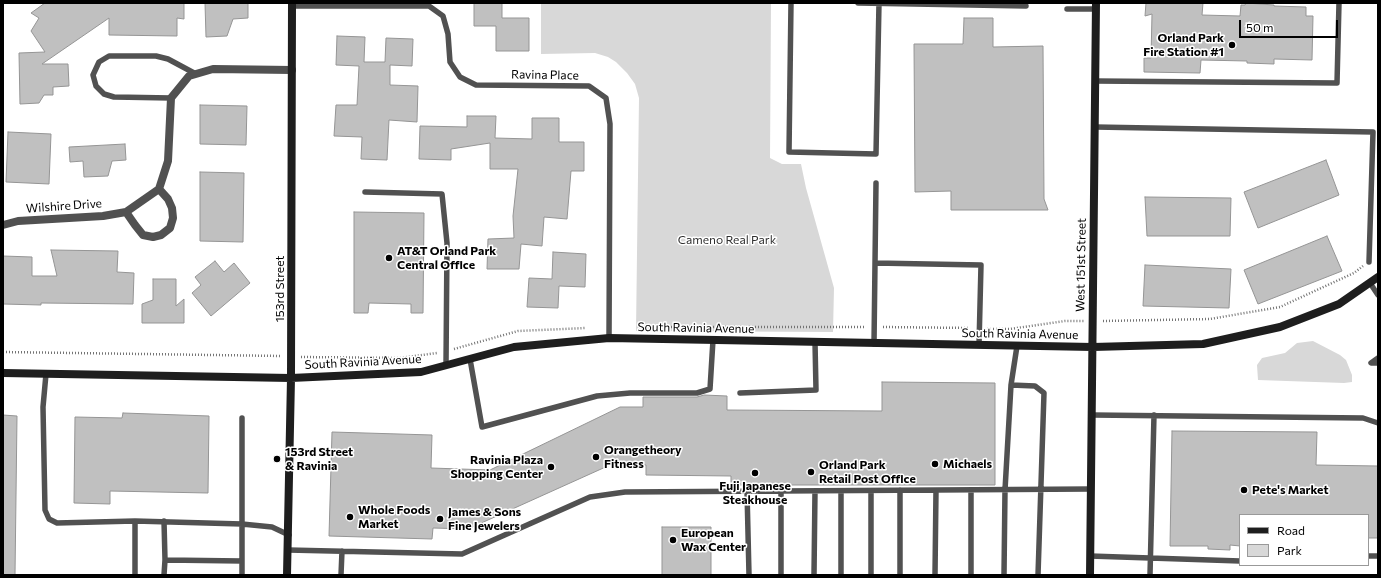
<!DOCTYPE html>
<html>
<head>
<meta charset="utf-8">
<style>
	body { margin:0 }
	#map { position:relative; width:1381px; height:578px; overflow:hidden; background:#fff; font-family:Commissioner,sans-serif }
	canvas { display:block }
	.frame { position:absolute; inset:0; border:4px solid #000; pointer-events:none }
	.legend { position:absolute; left:1239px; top:514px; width:130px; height:52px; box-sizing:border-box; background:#fff; border:1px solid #999; margin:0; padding:5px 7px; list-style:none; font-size:12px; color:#000 }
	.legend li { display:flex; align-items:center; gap:8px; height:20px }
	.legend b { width:20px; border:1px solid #999 }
	.scale { position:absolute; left:1239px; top:20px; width:99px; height:18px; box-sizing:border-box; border:2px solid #000; border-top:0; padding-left:5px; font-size:12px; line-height:14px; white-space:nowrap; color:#000; -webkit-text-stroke:3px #fff; paint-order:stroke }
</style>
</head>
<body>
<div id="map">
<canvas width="1381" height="578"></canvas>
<div class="frame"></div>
<ul class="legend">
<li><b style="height:5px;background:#1e1e1e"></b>Road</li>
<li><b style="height:11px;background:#d8d8d8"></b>Park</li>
</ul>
<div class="scale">50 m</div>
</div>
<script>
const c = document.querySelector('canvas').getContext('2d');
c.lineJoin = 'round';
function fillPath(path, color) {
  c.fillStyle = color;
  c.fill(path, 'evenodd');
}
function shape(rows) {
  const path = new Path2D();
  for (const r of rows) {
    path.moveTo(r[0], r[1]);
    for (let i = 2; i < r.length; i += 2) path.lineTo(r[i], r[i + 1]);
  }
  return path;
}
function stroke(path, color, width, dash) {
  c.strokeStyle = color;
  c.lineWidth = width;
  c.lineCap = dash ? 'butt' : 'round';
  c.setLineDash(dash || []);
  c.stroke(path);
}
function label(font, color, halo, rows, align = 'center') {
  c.font = font + ' Commissioner,sans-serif';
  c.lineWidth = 3;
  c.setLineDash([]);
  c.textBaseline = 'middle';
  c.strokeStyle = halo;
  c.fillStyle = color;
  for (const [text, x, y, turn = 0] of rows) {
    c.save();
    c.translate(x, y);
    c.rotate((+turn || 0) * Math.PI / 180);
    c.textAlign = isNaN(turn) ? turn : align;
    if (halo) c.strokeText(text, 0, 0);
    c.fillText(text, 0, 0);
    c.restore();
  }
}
const green = shape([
	[541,3,771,3,770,158,782,164,801,164,806,188,834,288,833,332,636,331,639,98,635,84,627,73,616,62,608,57,595,53,541,54],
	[1313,341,1340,355,1346,360,1352,375,1352,382,1344,383,1258,380,1257,365,1262,358,1285,353,1297,343]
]);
const building = shape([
	[45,3,184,3,184,19,177,18,177,36,109,35,109,18,42,64,68,64,69,86,53,87,53,95,44,95,39,103,20,104,19,53,45,52,31,31,39,18,31,13,45,3],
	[205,3,248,3,248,18,233,19,227,36,206,37,205,3],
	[474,3,502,3,502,18,529,18,529,51,496,51,496,26,474,26,474,3],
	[1146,3,1203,3,1202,15,1240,16,1241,5,1245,5,1246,3,1274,5,1274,6,1306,7,1306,16,1313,16,1312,60,1274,59,1274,64,1247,63,1247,61,1201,60,1200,73,1144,72,1144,58,1151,58,1152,14,1145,16,1146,3],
	[964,18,993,18,993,47,1043,46,1044,199,1048,210,951,210,951,191,915,192,914,44,963,44,964,18],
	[337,36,365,37,364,62,385,62,386,38,413,39,412,66,390,65,390,85,418,86,417,122,389,120,387,160,361,159,362,137,334,136,336,105,357,105,359,66,336,65,337,36],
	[200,105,247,106,246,145,200,144,200,105],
	[467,116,496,116,495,138,532,139,532,118,559,118,559,142,584,142,584,171,571,171,567,219,544,217,542,246,521,244,519,269,487,269,488,239,514,238,513,216,518,169,490,169,490,143,451,149,451,160,419,159,420,126,467,127,467,116],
	[8,132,51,134,49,184,6,182,8,132],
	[125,144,126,160,112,161,108,176,84,177,83,161,70,162,69,147,125,144],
	[1326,160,1339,195,1258,228,1244,192,1326,160],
	[200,172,244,173,243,242,200,241,200,172],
	[1145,197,1231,198,1230,236,1147,236,1145,197],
	[354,212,424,213,423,313,411,313,411,304,369,303,368,313,354,313,354,212],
	[1327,236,1342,271,1258,304,1244,270,1327,236],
	[51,250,118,251,117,272,134,273,133,304,41,303,41,305,3,304,3,256,32,257,32,276,57,276,51,250],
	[553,252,586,254,585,287,559,286,558,308,527,307,529,278,552,279,553,252],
	[215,261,224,272,234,263,250,283,211,316,192,293,201,285,195,277,215,261],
	[1145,265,1231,269,1229,308,1143,306,1145,265],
	[153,279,176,279,176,306,184,299,184,323,142,323,142,304,153,300,153,279],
	[882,382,995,383,995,485,731,485,731,476,646,475,646,465,610,465,468,529,433,528,432,539,329,536,332,432,432,435,431,468,490,470,620,407,643,407,643,397,697,397,704,395,727,396,727,410,882,411,882,382],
	[123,413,209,416,208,493,110,491,110,504,74,503,75,417,122,418,123,413],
	[3,415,17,416,15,575,3,575,3,415],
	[1172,431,1317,432,1316,465,1378,466,1378,538,1368,538,1368,515,1240,515,1240,546,1230,545,1230,550,1208,549,1208,546,1170,546,1172,431],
	[662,527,711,527,711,575,662,575,662,527]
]);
const path = shape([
	[1103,321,1210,319,1280,307,1354,273,1363,266],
	[671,327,866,327],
	[883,327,970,328],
	[987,329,1010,329,1065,321,1084,321],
	[454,349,518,331,586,328],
	[3,352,282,356],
	[301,357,400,358,437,353]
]);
const lane = shape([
	[791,3,789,152,876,154,879,3],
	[858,3,1026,6],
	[292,6,429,6,443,16,448,34,450,62,460,77,476,85,589,86,606,98,610,124,609,338],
	[1067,9,1096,9],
	[1095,81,1337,83,1339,3],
	[171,98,114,97,104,94,96,86,93,75,99,62,109,56,156,56,168,59,196,74],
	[1095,127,1373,132,1369,262],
	[365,192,442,194,447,243,446,365],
	[875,263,981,265,979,345],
	[1370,283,1378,295],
	[874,344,876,183],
	[1378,358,1371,363,1378,363],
	[470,359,482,427,597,396,630,393,697,393,710,389,713,340],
	[46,374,43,407,45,510,49,519,57,523,135,521],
	[1011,385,1035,386,1044,393,1038,575],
	[740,393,816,390,815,342],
	[1092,415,1363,418,1378,423],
	[900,490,900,575],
	[747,491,749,575],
	[164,521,165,560],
	[288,550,462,554,590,497,625,492,1091,489],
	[1090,556,1240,561],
	[1368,556,1378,556],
	[135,575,135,521,242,524,272,527,289,535],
	[164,575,165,560,242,561],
	[242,575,242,418],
	[341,575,342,551],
	[781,575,781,491],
	[814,575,815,491],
	[841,575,841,491],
	[871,575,871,491],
	[935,575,936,490],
	[971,575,971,490],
	[1004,575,1005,490,1011,385,1017,346],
	[1150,575,1154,415]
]);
const street = shape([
	[126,212,135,225,143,235,153,237,161,235,170,228,173,218,172,208,168,199,159,189],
	[3,225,18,221,103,216,126,212,159,189,168,161,171,98,189,76,213,69,292,70]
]);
const secondary = shape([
	[3,373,291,378,421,372,514,347,609,338,1093,347,1203,344,1280,327,1339,304,1378,277],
	[287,575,291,378,292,3],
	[1090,575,1096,3]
]);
const markers = [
	[1232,45,4,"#000"],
	[389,258,4,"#000"],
	[596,457,4,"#000"],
	[277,459,4,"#000"],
	[935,464,4,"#000"],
	[551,467,4,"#000"],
	[811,472,4,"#000"],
	[755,473,4,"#000"],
	[1244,490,4,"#000"],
	[350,517,4,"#000"],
	[440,519,4,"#000"],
	[673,540,4,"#000"]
];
const poiNames = [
	["Orland Park",1224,38,"right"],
	["Fire Station #1",1224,52,"right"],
	["AT&T Orland Park",397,251],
	["Central Office",397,265],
	["Orangetheory",604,450],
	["Fitness",604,464],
	["153rd Street",285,452],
	["& Ravinia",285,466],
	["Ravinia Plaza",543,460,"right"],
	["Shopping Center",543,474,"right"],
	["Michaels",943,464],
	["Orland Park",819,465],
	["Retail Post Office",819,479],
	["Fuji Japanese",755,486,"center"],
	["Steakhouse",755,500,"center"],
	["Pete's Market",1252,490],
	["Whole Foods",358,510],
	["Market",358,524],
	["James & Sons",448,512],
	["Fine Jewelers",448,526],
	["European",681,533],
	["Wax Center",681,547]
];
const streetNames = [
	["Ravina Place",545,75,1],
	["Wilshire Drive",64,206,-4],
	["West 151st Street",1081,265,-89],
	["153rd Street",280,289,-90],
	["South Ravinia Avenue",696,328,1],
	["South Ravinia Avenue",1020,334,1],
	["South Ravinia Avenue",363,362,-3]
];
const parkNames = [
	["Cameno Real Park",727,240]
];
fillPath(green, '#d8d8d8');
fillPath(building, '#c0c0c0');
stroke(building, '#959595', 1);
stroke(path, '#737373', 2.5, [1, 2]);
stroke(lane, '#515151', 5.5);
stroke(street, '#515151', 8);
stroke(secondary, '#1e1e1e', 8);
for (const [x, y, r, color] of markers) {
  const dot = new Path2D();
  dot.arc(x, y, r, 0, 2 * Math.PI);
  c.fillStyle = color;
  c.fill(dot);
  stroke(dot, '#fff', 1.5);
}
label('bold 12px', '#000', '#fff', poiNames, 'left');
label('12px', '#000', '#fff', streetNames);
label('12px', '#2f2f2f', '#fff', parkNames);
</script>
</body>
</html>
